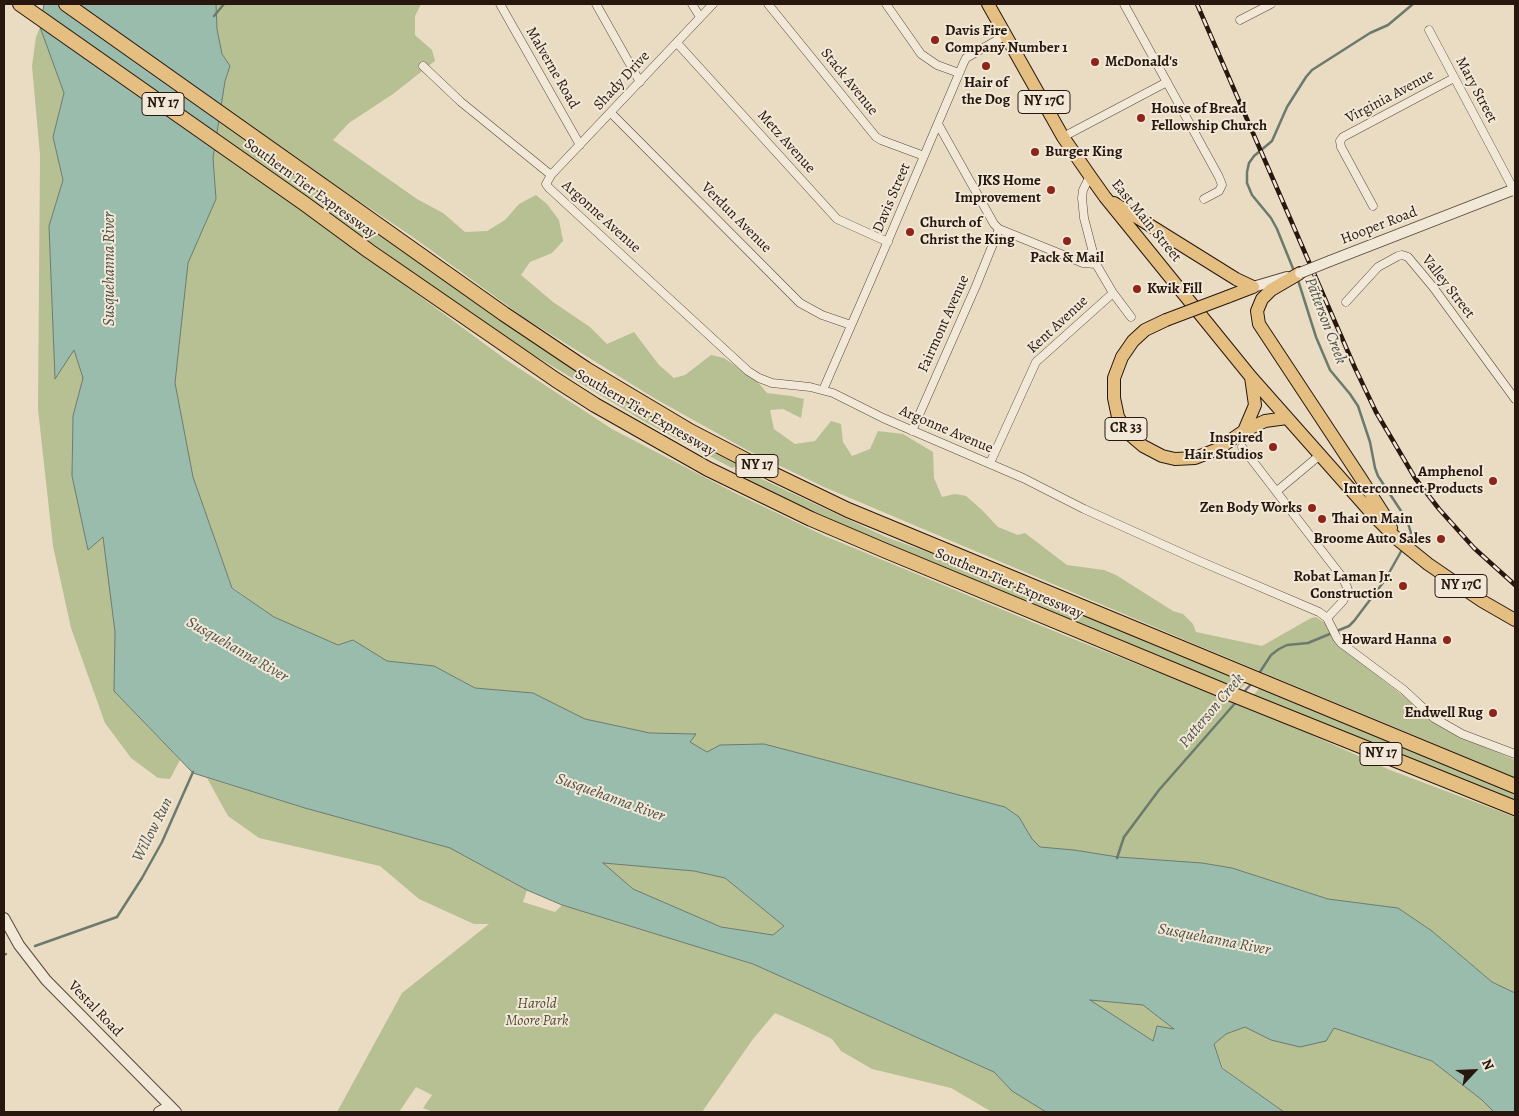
<!DOCTYPE html>
<html>
<head>
<meta charset="utf-8">
<style>
	body { margin:0 }
	#map { position:relative; width:1519px; height:1116px; overflow:hidden; background:#eadcc2; font-family:Alegreya,serif }
	canvas { display:block }
	.frame { position:absolute; inset:0; border:5px solid #28170f; pointer-events:none }
	.north { position:absolute; left:1449px; top:1046px; width:50px; height:50px; -webkit-text-stroke:4px #f1e8d7; paint-order:stroke; rotate:65deg; font-size:14px; font-weight:700; line-height:20px; text-align:center; color:#28170f }
	.north::after { content:''; display:block; margin:auto; width:18px; height:22px; background:#28170f; clip-path:polygon(50% 0,100% 100%,50% 72%,0 100%) }
</style>
</head>
<body>
<div id="map">
<canvas width="1519" height="1116"></canvas>
<div class="frame"></div>
<div class="north">N</div>
</div>
<script>
const c = document.querySelector('canvas').getContext('2d');
c.lineJoin = 'round';
function fillPath(path, color) {
  c.fillStyle = color;
  c.fill(path, 'evenodd');
}
function shape(rows) {
  const path = new Path2D();
  for (const r of rows) {
    path.moveTo(r[0], r[1]);
    for (let i = 2; i < r.length; i += 2) path.lineTo(r[i], r[i + 1]);
  }
  return path;
}
function stroke(path, color, width, dash) {
  c.strokeStyle = color;
  c.lineWidth = width;
  c.lineCap = dash ? 'butt' : 'round';
  c.setLineDash(dash || []);
  c.stroke(path);
}
function label(font, color, halo, rows, align = 'center') {
  c.font = font + ' Alegreya,serif';
  c.lineWidth = 4;
  c.setLineDash([]);
  c.textBaseline = 'middle';
  c.strokeStyle = halo;
  c.fillStyle = color;
  for (const [text, x, y, turn = 0] of rows) {
    c.save();
    c.translate(x, y);
    c.rotate((+turn || 0) * Math.PI / 180);
    c.textAlign = isNaN(turn) ? turn : align;
    if (halo) c.strokeText(text, 0, 0);
    c.fillText(text, 0, 0);
    c.restore();
  }
}
const green = shape([
	[216,4,421,4,415,16,415,35,432,50,435,61,393,94,349,123,333,140,417,199,443,213,465,232,487,231,505,220,519,204,536,195,547,204,559,220,563,241,552,253,530,262,521,275,553,302,590,327,607,344,634,332,659,365,674,378,685,375,711,355,724,358,756,380,767,393,791,396,804,399,801,418,783,409,770,410,774,429,795,444,815,441,831,421,841,424,843,442,852,456,870,449,878,431,903,434,933,452,934,478,942,497,955,494,966,496,982,510,998,527,1018,535,1025,533,1067,565,1104,570,1116,575,1173,611,1183,614,1193,624,1196,632,1262,646,1311,618,1316,617,1325,623,1335,639,1346,651,1448,731,1515,760,1515,778,1428,741,1204,648,824,487,747,450,654,398,526,319,410,235,220,109,225,81,230,66,222,54,217,29],
	[40,27,64,93,53,137,63,180,49,226,55,378,74,349,83,378,73,416,72,476,88,550,103,536,115,632,114,691,180,760,170,779,158,778,131,758,105,723,71,628,53,546,38,409,40,155,32,66,36,37],
	[219,115,735,461,737,466,732,468,645,422,479,322,386,253,216,135],
	[215,145,505,359,612,429,733,492,825,536,1066,636,1152,670,1231,699,1390,770,1515,817,1515,993,1492,982,1432,931,1398,908,1328,899,1232,868,1202,863,1118,857,1074,850,1040,847,1032,839,1019,817,1005,807,764,744,720,745,707,752,689,742,695,734,651,733,585,719,533,693,475,688,434,666,387,661,353,640,338,645,274,617,232,587,193,477,175,383,188,263,216,199,213,158],
	[751,474,886,537,985,573,1247,682,1240,689,849,529,751,482,747,479,748,476],
	[1261,687,1323,714,1515,791,1515,805,1253,695],
	[207,778,305,808,450,848,527,890,523,902,555,912,562,905,753,964,994,1072,1012,1091,1046,1112,992,1112,951,1088,872,1069,841,1051,832,1039,807,1027,775,1013,753,1039,702,1112,433,1112,423,1108,432,1095,416,1087,399,1112,337,1112,402,993,489,924,474,924,419,899,380,866,259,838,228,816],
	[602,863,694,871,725,878,784,926,773,935,721,927,633,889],
	[1089,1000,1143,1005,1175,1030,1153,1041],
	[1245,1027,1271,1040,1334,1028,1432,1061,1482,1100,1494,1112,1284,1112,1223,1068,1214,1044,1226,1034]
]);
const water = shape([
	[44,4,216,4,217,29,222,54,230,66,225,81,213,158,216,199,188,263,175,383,193,477,232,588,274,617,338,645,353,640,387,661,434,666,475,688,533,693,585,719,650,733,696,734,690,742,707,752,720,745,764,744,1005,807,1019,817,1032,839,1040,847,1074,850,1118,857,1202,863,1232,868,1328,899,1398,908,1432,931,1492,982,1515,993,1515,1112,1494,1112,1482,1100,1432,1061,1334,1028,1326,1041,1300,1047,1271,1040,1245,1027,1226,1034,1214,1044,1222,1068,1284,1112,1046,1112,1012,1091,994,1072,753,964,562,905,527,890,450,848,305,808,193,773,114,691,115,632,103,537,88,550,72,476,73,416,83,378,74,350,55,379,49,226,63,180,53,137,64,93,40,27,44,4],
	[603,863,694,871,725,878,784,926,773,935,721,927,633,889,603,863],
	[1090,1000,1143,1005,1174,1029,1157,1026,1153,1041,1090,1000]
]);
const stream = shape([
	[214,16,224,4],
	[1294,271,1277,229,1271,218,1252,195,1247,183,1247,172,1249,163,1254,156,1272,141,1287,107,1306,77,1312,70,1370,33,1388,25,1413,4],
	[1298,280,1316,337,1330,370,1350,394,1358,406,1370,442,1375,468,1378,476,1407,520,1411,533,1407,541],
	[1258,675,1271,655,1279,649,1287,645,1308,643,1349,626,1354,621,1385,580,1403,548],
	[1243,693,1253,682],
	[1117,858,1124,837,1159,790,1237,701],
	[35,946,117,917,142,878,162,842,193,772],
	[4,955,6,954]
]);
const minor = shape([
	[500,4,580,145],
	[596,4,640,82],
	[692,4,700,17],
	[713,4,551,175,546,184,549,188,748,371,759,378,772,383,810,387,833,393,883,418,1023,478,1084,509,1197,560,1319,612,1327,618,1337,638,1341,643,1404,690,1434,718,1462,734,1515,754],
	[768,4,876,137,881,140,924,156],
	[886,4,921,54,937,65,959,73],
	[1124,4,1219,177,1222,185,1219,191,1204,199],
	[1240,20,1271,4],
	[1429,30,1515,192],
	[677,43,837,219,888,242],
	[423,66,461,102,551,175],
	[611,113,800,303,822,315,851,325],
	[938,124,994,224,999,229,1083,263,1096,264],
	[1063,137,1167,82],
	[1090,176,1083,190,1082,198,1084,218,1096,264,1113,293,1131,317],
	[1373,206,1341,147,1340,141,1343,137,1454,78],
	[1346,302,1378,267,1398,256,1402,255,1408,257,1433,287,1515,399],
	[823,390,884,250,964,62,966,58,1006,35],
	[912,431,976,286,999,229],
	[1242,447,1342,577,1347,587,1348,590,1343,601,1327,618],
	[990,463,1036,362,1113,293],
	[1277,491,1320,455]
]);
const tertiary = shape([
	[1330,261,1515,189],
	[1253,287,1287,277],
	[4,918,19,945,46,980,176,1112],
	[159,1112,170,1106]
]);
const primary = shape([
	[988,4,1063,137,1090,176,1105,197,1251,377,1375,517,1397,539,1428,564,1482,601,1515,620],
	[1114,203,1236,279,1253,287],
	[1300,273,1271,290,1262,299,1257,311,1259,324,1360,477,1383,513,1391,528],
	[1227,297,1253,287],
	[1166,320,1145,330,1133,341,1122,357,1114,378,1114,398,1118,417,1129,434,1143,446,1162,456,1175,459,1195,458,1218,449,1244,431,1265,421,1287,418],
	[1244,431,1255,405,1251,377]
]);
const motorway = shape([
	[20,4,305,204,369,251,556,380,595,405,708,469,811,519,886,551,1234,695,1515,808],
	[66,4,504,314,586,369,690,431,771,473,848,510,1515,786]
]);
const rail = shape([
	[1197,4,1355,368,1376,412,1415,478,1439,509,1474,548,1515,585]
]);
const tertiaryBridge = shape([
	[1300,273,1330,261]
]);
const primaryBridge = shape([
	[1166,320,1227,297]
]);
const markers = [
	[935,40,5,"#8f2418"],
	[1095,62,5,"#8f2418"],
	[986,66,5,"#8f2418"],
	[1141,118,5,"#8f2418"],
	[1035,152,5,"#8f2418"],
	[1051,190,5,"#8f2418"],
	[910,232,5,"#8f2418"],
	[1067,241,5,"#8f2418"],
	[1137,289,5,"#8f2418"],
	[1273,447,5,"#8f2418"],
	[1493,481,5,"#8f2418"],
	[1312,508,5,"#8f2418"],
	[1322,519,5,"#8f2418"],
	[1441,539,5,"#8f2418"],
	[1403,586,5,"#8f2418"],
	[1447,640,5,"#8f2418"],
	[1493,713,5,"#8f2418"]
];
const shields = [
	[1044,102,52],
	[163,104,42],
	[1126,429,42],
	[757,466,42],
	[1461,586,52],
	[1381,754,42]
];
const shieldNames = [
	["NY 17C",1044,102],
	["NY 17",163,104],
	["CR 33",1126,429],
	["NY 17",757,466],
	["NY 17C",1461,586],
	["NY 17",1381,754]
];
const poiNames = [
	["Davis Fire",945,31,"left"],
	["Company Number 1",945,48,"left"],
	["McDonald's",1105,62,"left"],
	["Hair of",986,83,"center"],
	["the Dog",986,100,"center"],
	["House of Bread",1151,109,"left"],
	["Fellowship Church",1151,126,"left"],
	["Burger King",1045,152,"left"],
	["JKS Home",1041,181],
	["Improvement",1041,198],
	["Church of",920,223,"left"],
	["Christ the King",920,240,"left"],
	["Pack & Mail",1067,258,"center"],
	["Kwik Fill",1147,289,"left"],
	["Inspired",1263,438],
	["Hair Studios",1263,455],
	["Amphenol",1483,472],
	["Interconnect Products",1483,489],
	["Zen Body Works",1302,508],
	["Thai on Main",1332,519,"left"],
	["Broome Auto Sales",1431,539],
	["Robat Laman Jr.",1393,577],
	["Construction",1393,594],
	["Howard Hanna",1437,640],
	["Endwell Rug",1483,713]
];
const streetNames = [
	["Malverne Road",552,68,60],
	["Shady Drive",622,81,-47],
	["Stack Avenue",849,82,51],
	["Mary Street",1476,90,62],
	["Virginia Avenue",1390,97,-28],
	["Metz Avenue",786,142,48],
	["Southern Tier Expressway",310,189,36],
	["Davis Street",892,198,-67],
	["Argonne Avenue",601,217,42],
	["Verdun Avenue",736,218,45],
	["East Main Street",1146,221,51],
	["Hooper Road",1379,226,-21],
	["Valley Street",1448,287,52],
	["Fairmont Avenue",944,324,-66],
	["Kent Avenue",1058,325,-43],
	["Southern Tier Expressway",645,413,30],
	["Argonne Avenue",946,430,23],
	["Southern Tier Expressway",1009,584,23],
	["Vestal Road",95,1009,46]
];
const parkNames = [
	["Harold",537,1004],
	["Moore Park",537,1021]
];
const waterNames = [
	["Susquehanna River",110,269,-90],
	["Patterson Creek",1325,321,69],
	["Susquehanna River",237,650,30],
	["Patterson Creek",1212,711,-50],
	["Susquehanna River",610,798,20],
	["Willow Run",153,830,-63],
	["Susquehanna River",1214,940,11]
];
fillPath(green, '#b7c093');
fillPath(water, '#99bcad');
stroke(water, '#6c7a6e', 1);
stroke(stream, '#6c7a6e', 2.5);
stroke(minor, '#58483c', 9);
stroke(tertiary, '#58483c', 12);
stroke(primary, '#28170f', 14);
stroke(motorway, '#28170f', 16);
stroke(minor, '#f1e8d7', 8);
stroke(tertiary, '#f1e8d7', 10);
stroke(primary, '#e5be81', 12);
stroke(motorway, '#e5be81', 14);
stroke(rail, '#28170f', 4.5);
stroke(rail, '#f1e8d7', 2.5, [8]);
stroke(tertiaryBridge, '#58483c', 12, []);
stroke(primaryBridge, '#28170f', 14, []);
stroke(tertiaryBridge, '#f1e8d7', 10);
stroke(primaryBridge, '#e5be81', 12);
for (const [x, y, r, color] of markers) {
  const dot = new Path2D();
  dot.arc(x, y, r, 0, 2 * Math.PI);
  c.fillStyle = color;
  c.fill(dot);
  stroke(dot, '#f1e8d7', 2);
}
for (const [x, y, w] of shields) {
  const box = new Path2D();
  box.roundRect(x - w / 2, y - 11.5, w, 23, 4);
  c.fillStyle = '#f1e8d7';
  c.fill(box);
  stroke(box, '#28170f', 1);
}
label('bold 14px', '#28170f', null, shieldNames);
label('bold 15px', '#28170f', '#f1e8d7', poiNames, 'right');
label('15px', '#28170f', '#f1e8d7', streetNames);
label('italic 15px', '#534a37', '#f1e8d7', parkNames);
label('italic 16px', '#505146', '#f1e8d7', waterNames);
</script>
</body>
</html>
